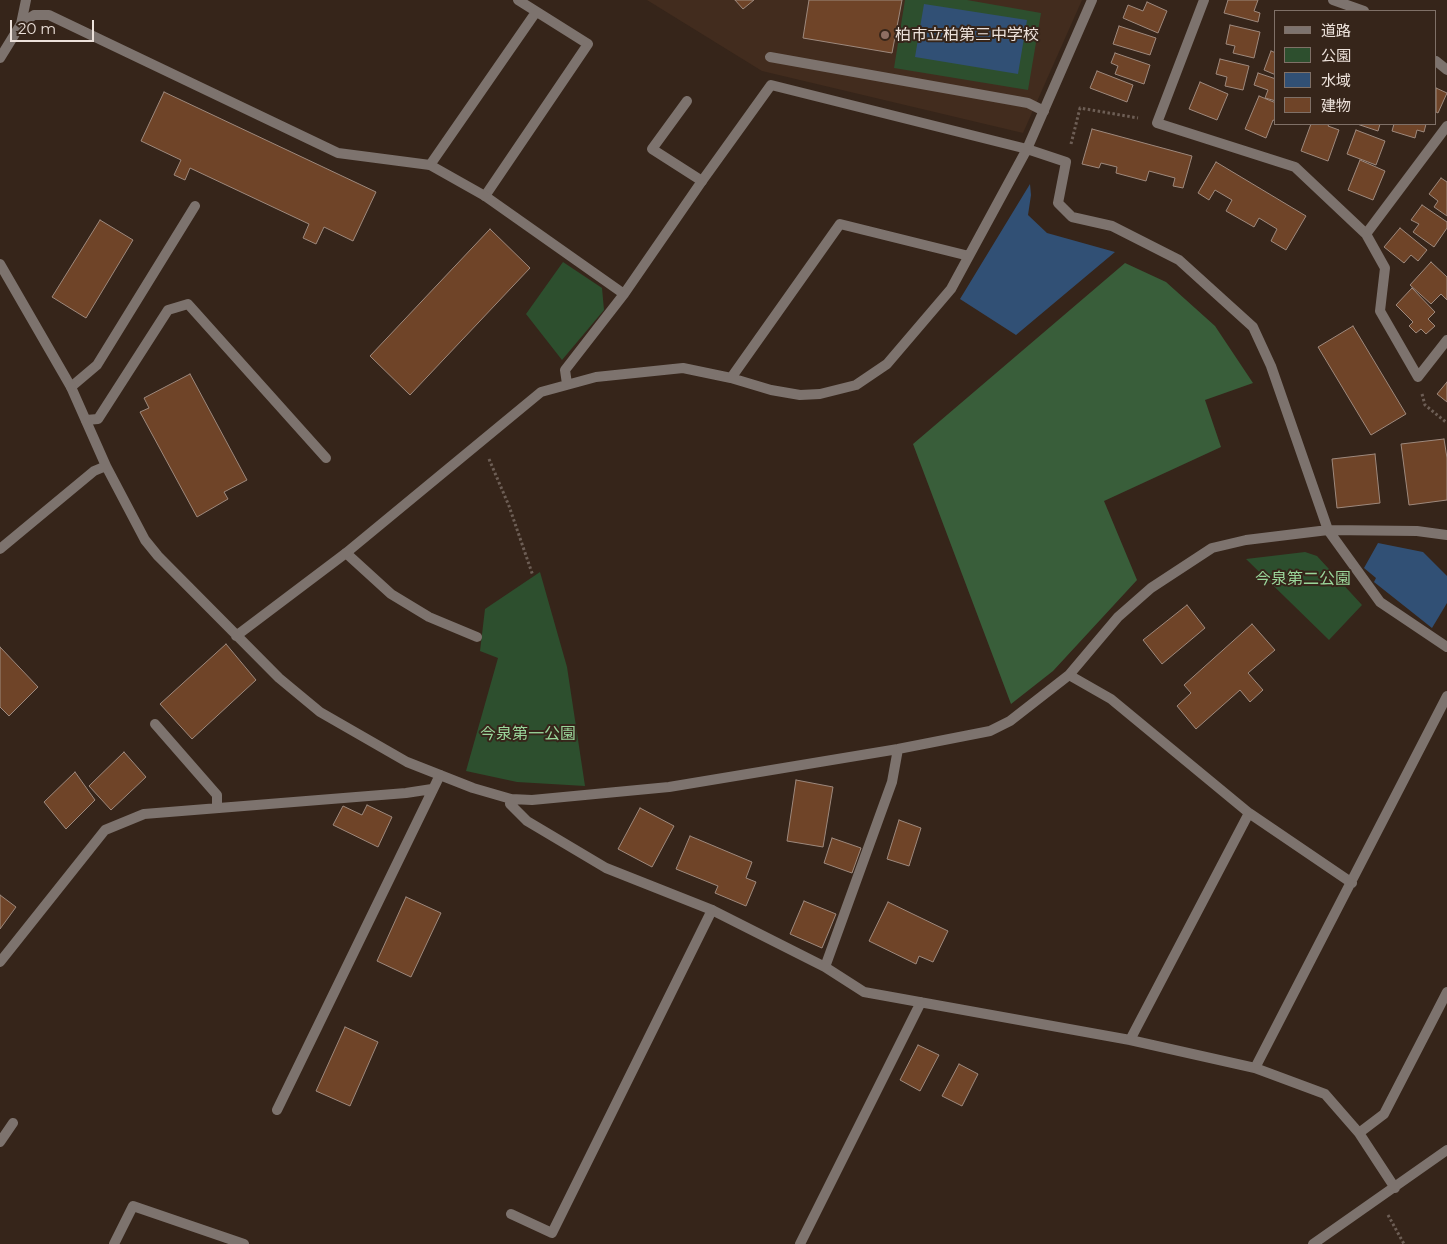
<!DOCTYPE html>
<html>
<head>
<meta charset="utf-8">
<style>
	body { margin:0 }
	#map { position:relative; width:1447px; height:1244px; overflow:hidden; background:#36251a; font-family:Montserrat,"Noto Sans JP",sans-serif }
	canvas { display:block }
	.legend { position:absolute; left:1274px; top:10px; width:162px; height:115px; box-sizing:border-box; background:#36251a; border:1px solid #7f7067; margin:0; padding:6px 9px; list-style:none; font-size:15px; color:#ece1da }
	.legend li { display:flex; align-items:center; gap:10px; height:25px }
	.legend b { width:25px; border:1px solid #7f7067 }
	.scale { position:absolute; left:10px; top:20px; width:84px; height:22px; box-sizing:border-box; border:2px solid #ece1da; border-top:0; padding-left:6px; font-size:15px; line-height:18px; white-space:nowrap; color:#ece1da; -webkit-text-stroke:4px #36251a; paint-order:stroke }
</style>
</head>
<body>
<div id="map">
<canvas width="1447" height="1244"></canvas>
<ul class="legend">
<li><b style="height:6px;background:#7d736e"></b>道路</li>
<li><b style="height:14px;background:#2d4f2e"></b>公園</li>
<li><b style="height:14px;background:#315075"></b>水域</li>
<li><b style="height:14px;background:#6f4428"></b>建物</li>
</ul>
<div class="scale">20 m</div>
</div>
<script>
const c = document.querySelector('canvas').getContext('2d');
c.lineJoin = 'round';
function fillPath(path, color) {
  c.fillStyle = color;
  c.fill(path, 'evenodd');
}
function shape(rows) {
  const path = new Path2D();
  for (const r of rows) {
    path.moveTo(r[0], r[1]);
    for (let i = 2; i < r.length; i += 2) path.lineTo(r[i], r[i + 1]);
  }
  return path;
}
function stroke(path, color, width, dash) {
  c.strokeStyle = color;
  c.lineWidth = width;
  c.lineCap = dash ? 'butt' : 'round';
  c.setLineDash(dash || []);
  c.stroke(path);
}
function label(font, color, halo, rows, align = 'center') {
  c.font = font + ' Montserrat,"Noto Sans JP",sans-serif';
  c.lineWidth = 4;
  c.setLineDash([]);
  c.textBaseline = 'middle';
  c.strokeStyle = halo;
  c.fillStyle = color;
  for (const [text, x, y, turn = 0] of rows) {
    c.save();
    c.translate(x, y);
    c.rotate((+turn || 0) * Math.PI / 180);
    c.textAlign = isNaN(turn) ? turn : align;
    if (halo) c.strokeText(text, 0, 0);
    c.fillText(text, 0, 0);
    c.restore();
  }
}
const built = shape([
	[647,0,1082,0,1023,133,762,71]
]);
const green = shape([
	[905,0,967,0,1041,13,1028,90,894,68],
	[563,262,602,288,604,310,562,360,526,314],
	[1305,552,1317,556,1362,605,1329,640,1246,559],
	[540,572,567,667,585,786,517,782,466,771,498,658,480,651,485,609]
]);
const forest = shape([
	[1125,263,1166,282,1215,326,1253,383,1205,400,1221,447,1104,501,1137,580,1053,671,1011,704,913,444]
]);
const water = shape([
	[924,4,1027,20,1018,74,915,57],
	[1030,184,1031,195,1028,215,1047,233,1115,252,1016,335,960,299],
	[1378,543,1423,552,1447,576,1447,603,1432,628,1374,582,1376,578,1364,568]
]);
const building = shape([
	[735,0,754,0,743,9,735,0],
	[809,0,902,0,892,53,803,38,809,0],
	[1228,0,1258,0,1254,11,1260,13,1258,22,1224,13,1228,0],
	[1147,2,1167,11,1158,33,1123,18,1128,5,1143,11,1147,2],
	[1230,25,1260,32,1254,58,1233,53,1235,46,1226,44,1230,25],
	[1119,26,1156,38,1150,55,1113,44,1119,26],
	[1271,51,1276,53,1276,75,1264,70,1271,51],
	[1115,53,1150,65,1144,84,1115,74,1118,66,1111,63,1115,53],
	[1220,59,1249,66,1243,90,1225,86,1227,77,1216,74,1220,59],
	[1097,71,1133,85,1127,102,1090,88,1097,71],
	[1258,73,1276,79,1276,101,1265,98,1268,90,1254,85,1258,73],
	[1200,82,1228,94,1217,120,1189,109,1200,82],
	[1436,88,1447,93,1438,113,1436,112,1436,88],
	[164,92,376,192,353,241,324,227,316,244,303,238,309,224,190,168,185,180,174,175,181,160,141,141,164,92],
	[1259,96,1276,103,1276,121,1273,120,1266,138,1245,129,1259,96],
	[1311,124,1329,124,1328,126,1339,130,1328,161,1301,151,1311,124],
	[1357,124,1380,124,1378,131,1357,124],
	[1394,124,1426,124,1424,132,1417,130,1415,138,1392,131,1394,124],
	[1092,129,1192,156,1183,188,1173,186,1175,178,1149,171,1146,181,1116,173,1117,167,1101,163,1099,168,1082,164,1092,129],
	[1356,130,1385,141,1376,165,1347,154,1356,130],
	[1360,160,1385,171,1373,200,1348,190,1360,160],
	[1216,162,1306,216,1286,250,1271,241,1277,229,1259,218,1254,227,1226,211,1232,200,1215,190,1209,200,1198,193,1216,162],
	[1441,178,1447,182,1447,216,1434,207,1438,201,1429,194,1441,178],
	[1422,205,1447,222,1447,228,1434,247,1413,232,1419,224,1411,220,1422,205],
	[100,220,133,240,86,318,52,297,100,220],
	[1400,228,1427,250,1418,261,1411,255,1404,263,1384,247,1400,228],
	[490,229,530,268,410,395,370,356,490,229],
	[1431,262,1447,277,1447,300,1441,294,1431,304,1410,285,1431,262],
	[1412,288,1435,312,1428,319,1435,326,1426,334,1421,329,1416,333,1409,326,1413,322,1396,305,1412,288],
	[1353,326,1406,414,1371,435,1318,347,1353,326],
	[190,374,247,480,224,492,228,499,197,517,140,412,149,408,144,398,190,374],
	[1447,382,1447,402,1437,394,1447,382],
	[1444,439,1447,458,1447,500,1409,505,1401,444,1444,439],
	[1375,454,1380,503,1337,508,1332,459,1375,454],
	[1187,605,1205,628,1162,664,1143,640,1187,605],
	[1252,624,1275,650,1248,673,1263,690,1250,702,1240,690,1196,729,1177,706,1191,693,1184,685,1252,624],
	[226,644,256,680,192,739,160,704,226,644],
	[0,647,38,687,9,716,0,707,0,647],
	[124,752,146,777,111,810,89,786,124,752],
	[75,772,95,800,66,829,44,802,75,772],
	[796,780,833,787,823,847,787,841,796,780],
	[367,805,392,817,378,847,333,825,343,806,362,815,367,805],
	[640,808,674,826,652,867,618,849,640,808],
	[899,820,921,828,909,866,887,859,899,820],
	[690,836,752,862,746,878,756,882,746,906,715,893,718,886,676,869,690,836],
	[832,838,861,848,852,873,824,863,832,838],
	[0,895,16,907,0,929,0,895],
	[406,897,441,913,411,977,377,961,406,897],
	[804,901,836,914,822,948,790,934,804,901],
	[888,902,948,931,933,962,919,956,916,964,869,941,888,902],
	[345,1027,378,1042,350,1106,316,1091,345,1027],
	[918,1045,939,1055,920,1091,900,1080,918,1045],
	[959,1064,978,1074,962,1106,942,1096,959,1064]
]);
const path = shape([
	[1071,144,1080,108,1138,118],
	[1422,394,1425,405,1447,423],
	[489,459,509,506,533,576],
	[1388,1215,1404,1244]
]);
const service = shape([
	[770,57,1028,103,1044,111],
	[687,101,652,149,702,181],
	[430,165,536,12],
	[485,196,588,44,518,0],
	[71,387,97,365,195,206],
	[86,420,98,419,168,310,188,304,326,458],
	[346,553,391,594,429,617,477,637],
	[155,724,217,795,217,808],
	[0,962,105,830,144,814,406,793,432,789],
	[277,1110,440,775],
	[511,1214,552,1233,712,910]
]);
const minor = shape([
	[1204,0,1157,123,1295,167,1366,234,1385,268,1380,311,1418,377,1447,340],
	[1333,0,1364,11],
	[21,24,26,0],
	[0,58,21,24,34,15,49,15,338,153,430,165,485,196,624,294],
	[1436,61,1447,70],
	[1366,234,1447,126],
	[0,264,71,387,106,466,145,540,158,556,279,678,320,712,407,762,473,788,511,799,532,800,669,787,898,749,990,731,1010,721,1069,675,1118,617,1151,588,1212,548,1246,540,1328,530,1417,531,1447,535],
	[731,378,840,224,969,256],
	[567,384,565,370,624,294,702,181,771,85,1027,149,1066,162,1058,203,1072,217,1112,226,1179,260,1253,327,1271,366,1328,530,1380,602,1447,647],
	[0,549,94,471,106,466],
	[236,636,346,553,541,392,596,377,683,368,731,378,771,390,800,395,820,394,856,385,887,364,951,289,1027,149,1092,0],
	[1069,675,1111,699,1249,813],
	[511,799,510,804,527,821,606,868,712,910,825,967,864,992,1130,1040,1255,1068,1325,1094,1359,1133,1395,1188],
	[825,967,892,782,898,749],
	[1130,1040,1249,813,1352,883],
	[1255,1068,1447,696],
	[1359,1133,1384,1114,1447,992],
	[0,1142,13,1123],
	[114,1244,133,1206,244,1244],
	[800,1244,921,1002],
	[1313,1244,1447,1150]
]);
const markers = [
	[885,35,5,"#8d6e63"]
];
const poiNames = [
	["柏市立柏第三中学校",895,35]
];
const parkNames = [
	["今泉第二公園",1303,579],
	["今泉第一公園",528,734]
];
fillPath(built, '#422c1e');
fillPath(green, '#2d4f2e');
fillPath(forest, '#395e3a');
fillPath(water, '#315075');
fillPath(building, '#6f4428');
stroke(building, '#9e897d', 1);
stroke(path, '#6d5e55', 3, [2.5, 2.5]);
stroke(service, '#7d736e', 10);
stroke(minor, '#7d736e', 10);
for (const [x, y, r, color] of markers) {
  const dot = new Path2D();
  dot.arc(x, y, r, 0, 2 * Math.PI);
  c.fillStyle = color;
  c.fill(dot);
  stroke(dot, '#36251a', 2);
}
label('16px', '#ece1da', '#36251a', poiNames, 'left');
label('16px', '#9ad59a', '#36251a', parkNames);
</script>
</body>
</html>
